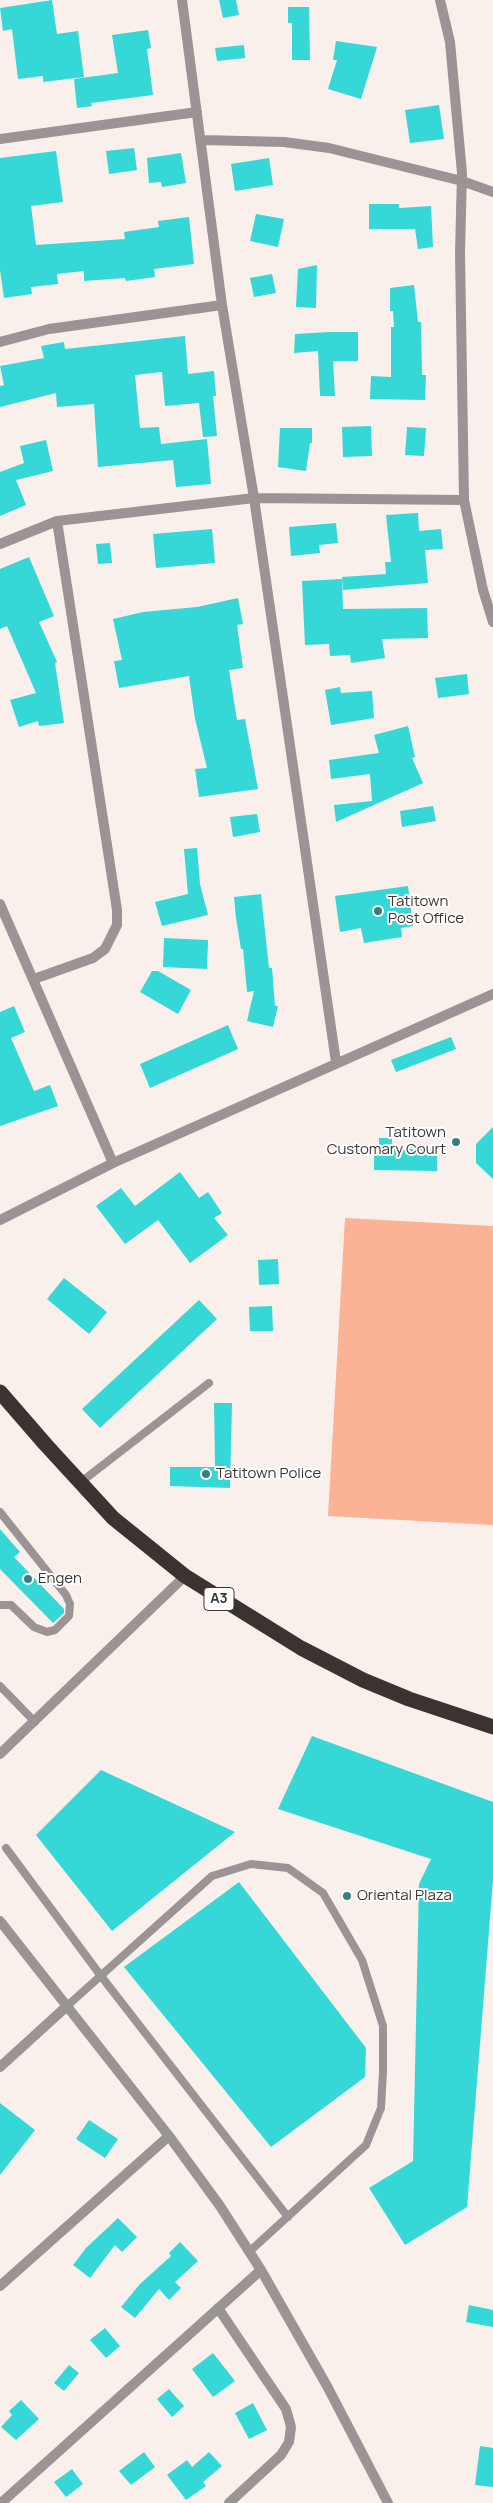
<!DOCTYPE html>
<html>
<head>
<meta charset="utf-8">
<style>
	body { margin:0 }
	canvas { display:block; background:#f9efeb }
</style>
</head>
<body>
<canvas width="493" height="2503"></canvas>
<script>
const c = document.querySelector('canvas').getContext('2d');
c.lineJoin = 'round';
function fillPath(path, color) {
  c.fillStyle = color;
  c.fill(path, 'evenodd');
}
function shape(rows) {
  const path = new Path2D();
  for (const r of rows) {
    path.moveTo(r[0], r[1]);
    for (let i = 2; i < r.length; i += 2) path.lineTo(r[i], r[i + 1]);
  }
  return path;
}
function stroke(path, color, width, dash) {
  c.strokeStyle = color;
  c.lineWidth = width;
  c.lineCap = dash ? 'butt' : 'round';
  c.setLineDash(dash || []);
  c.stroke(path);
}
function label(font, color, halo, rows, align = 'center') {
  c.font = font + ' Manrope,sans-serif';
  c.lineWidth = 4;
  c.setLineDash([]);
  c.textBaseline = 'middle';
  c.strokeStyle = halo;
  c.fillStyle = color;
  for (const [text, x, y, turn = 0] of rows) {
    c.save();
    c.translate(x, y);
    c.rotate((+turn || 0) * Math.PI / 180);
    c.textAlign = isNaN(turn) ? turn : align;
    if (halo) c.strokeText(text, 0, 0);
    c.fillText(text, 0, 0);
    c.restore();
  }
}
const green = shape([
	[345,1218,493,1226,493,1525,328,1516]
]);
const building = shape([
	[52,0,57,34,78,31,84,77,43,82,43,76,18,79,12,29,3,31,0,8],
	[219,0,236,0,239,15,223,18],
	[288,7,309,7,310,60,292,60,292,23,288,23],
	[148,30,151,48,147,49,153,95,91,103,92,106,77,108,74,79,118,73,112,35],
	[336,41,377,47,361,99,328,89,337,60,333,60],
	[244,45,245,58,217,61,215,48],
	[439,105,444,139,410,143,405,110],
	[134,148,137,170,109,174,106,151],
	[56,151,63,202,31,206,36,245,125,239,124,232,159,227,158,221,189,217,194,264,154,269,155,277,126,281,125,278,84,281,84,271,57,274,58,284,31,287,32,294,4,298,0,270,0,158],
	[181,153,186,183,162,187,161,182,149,183,147,158],
	[269,158,273,185,235,191,231,164],
	[369,204,399,204,399,208,431,206,433,247,418,249,415,229,369,229],
	[256,214,284,219,278,247,250,241],
	[317,265,316,308,296,307,298,269],
	[272,274,276,293,254,297,250,278],
	[414,285,418,322,421,322,422,375,426,375,425,400,370,399,371,376,391,377,391,327,394,327,393,311,390,311,390,288],
	[330,332,358,332,358,361,333,361,335,396,320,396,318,351,294,353,295,334],
	[185,336,188,374,214,371,216,396,213,396,217,436,203,437,199,403,165,406,162,372,135,375,140,428,159,427,161,444,207,439,211,484,176,487,173,460,98,467,94,404,57,407,56,393,0,407,0,386,4,385,0,366,44,358,41,346,64,342,65,349],
	[371,426,372,456,343,457,342,427],
	[407,427,426,428,424,456,405,455],
	[280,428,312,428,312,443,310,443,306,471,278,467],
	[46,440,53,471,16,480,26,505,0,516,0,472,24,463,20,446],
	[418,513,419,531,441,529,443,549,425,550,428,583,343,590,342,577,386,574,385,562,391,562,386,515],
	[336,523,338,543,319,545,320,553,291,556,289,527],
	[212,529,215,563,156,568,153,534],
	[110,543,112,563,98,564,96,544],
	[29,557,54,616,39,622,57,662,55,663,64,723,39,726,38,721,19,727,10,700,36,693,7,626,0,629,0,569],
	[342,579,343,609,427,608,428,638,382,639,385,658,351,663,350,655,330,656,329,644,305,645,302,581],
	[238,598,243,624,237,625,243,668,229,670,237,720,245,719,258,789,199,797,195,769,207,768,195,719,189,676,119,688,114,661,122,660,113,619,143,612,197,607],
	[467,674,469,694,438,698,435,678],
	[340,687,341,693,372,691,374,718,331,725,325,690],
	[408,726,415,757,412,758,423,783,336,822,334,805,372,801,370,774,331,779,329,760,379,753,374,735],
	[433,806,436,821,402,827,400,811],
	[257,814,260,832,233,837,230,817],
	[197,848,200,884,208,915,162,926,155,902,188,894,184,849],
	[408,886,413,926,401,928,402,937,364,943,361,928,340,932,335,896],
	[261,894,269,968,272,968,275,1006,278,1006,273,1027,247,1021,254,991,247,992,243,949,241,949,236,918,234,897],
	[164,938,208,940,207,969,163,967],
	[152,971,158,971,191,990,178,1014,140,992],
	[14,1006,25,1032,11,1038,34,1091,50,1085,58,1106,0,1126,0,1012],
	[228,1025,238,1049,150,1088,140,1064],
	[451,1037,456,1049,396,1072,391,1060],
	[493,1127,493,1179,476,1163,476,1144],
	[379,1138,392,1138,392,1149,437,1149,437,1171,374,1170,374,1149,379,1149],
	[180,1172,199,1198,208,1192,222,1213,214,1218,228,1235,190,1263,158,1220,125,1244,96,1206,121,1188,135,1206],
	[278,1259,279,1284,259,1285,258,1260],
	[64,1278,107,1312,89,1334,47,1299],
	[199,1300,217,1319,100,1428,82,1409],
	[272,1306,273,1331,250,1331,249,1307],
	[214,1403,232,1403,230,1488,170,1486,170,1467,215,1467],
	[0,1529,20,1552,14,1557,64,1609,64,1613,53,1623,0,1569],
	[312,1736,493,1802,493,1880,467,2207,405,2245,369,2188,413,2161,419,1884,431,1859,278,1809],
	[101,1770,235,1832,112,1931,36,1835],
	[239,1882,366,2048,365,2077,271,2147,124,1967],
	[0,2103,35,2130,0,2175],
	[89,2120,118,2139,105,2158,76,2139],
	[118,2218,137,2237,122,2252,115,2245,90,2278,73,2265,86,2248],
	[180,2242,198,2261,175,2282,181,2288,169,2300,159,2289,135,2318,121,2307,140,2284,171,2256,169,2253],
	[469,2305,493,2310,493,2327,466,2322],
	[105,2328,120,2346,106,2358,90,2340],
	[213,2353,235,2381,213,2397,192,2369],
	[69,2365,79,2373,64,2391,54,2383],
	[169,2389,184,2406,172,2417,157,2399],
	[21,2400,39,2419,16,2440,1,2427,12,2415,9,2411],
	[253,2403,267,2430,249,2439,235,2413],
	[480,2446,493,2448,493,2487,475,2485],
	[144,2452,155,2467,131,2485,119,2471],
	[209,2452,222,2466,203,2482,206,2486,186,2500,167,2475,187,2460,192,2467],
	[72,2469,83,2484,66,2497,54,2482]
]);
const lane = shape([
	[81,1482,209,1383],
	[0,1512,66,1595,70,1604,69,1616,55,1630,47,1632,34,1627,11,1605,0,1605],
	[0,1686,35,1722],
	[6,1848,101,1976,288,2217],
	[67,2006,212,1876,251,1864,288,1868,323,1893,362,1960,383,2026,383,2071,381,2108,366,2145,249,2252]
]);
const street = shape([
	[182,0,222,305,254,498,336,1062],
	[440,0,450,42,462,173,460,253,464,500,483,590,493,622],
	[0,139,197,112],
	[201,140,284,142,329,148,462,181,493,192],
	[0,342,49,329,222,305],
	[0,544,57,521,254,498,464,500],
	[0,904,113,1163],
	[34,979,93,958,105,949,117,925,117,910,57,521],
	[0,1220,113,1163,493,994],
	[0,1754,185,1576],
	[0,1921,169,2136,220,2206,261,2270,327,2386,388,2503],
	[0,2067,67,2006],
	[0,2286,169,2136],
	[218,2308,286,2409,291,2427,289,2442,281,2455,229,2503],
	[1,2503,261,2270]
]);
const highway = shape([
	[0,1392,46,1445,113,1518,185,1576,301,1648,363,1680,409,1699,493,1727]
]);
const markers = [
	[378,911,5,"#377f7e"],
	[456,1142,5,"#377f7e"],
	[206,1474,5,"#377f7e"],
	[28,1579,5,"#377f7e"],
	[347,1896,5,"#377f7e"]
];
const shields = [
	[219,1599,30]
];
const shieldNames = [
	["A3",219,1599]
];
const poiNames = [
	["Tatitown",388,902],
	["Post Office",388,919],
	["Tatitown",446,1133,"right"],
	["Customary Court",446,1150,"right"],
	["Tatitown Police",216,1474],
	["Engen",38,1579],
	["Oriental Plaza",357,1896]
];
fillPath(green, '#fcb395');
fillPath(building, '#35d8d6');
stroke(lane, '#9a9594', 8);
stroke(street, '#9a9594', 10);
stroke(highway, '#3a3330', 15);
for (const [x, y, r, color] of markers) {
  const dot = new Path2D();
  dot.arc(x, y, r, 0, 2 * Math.PI);
  c.fillStyle = color;
  c.fill(dot);
  stroke(dot, '#fff', 2);
}
for (const [x, y, w] of shields) {
  const box = new Path2D();
  box.roundRect(x - w / 2, y - 11.5, w, 23, 4);
  c.fillStyle = '#fff';
  c.fill(box);
  stroke(box, '#3a3634', 1);
}
label('bold 14px', '#3a3634', null, shieldNames);
label('15px', '#3a3634', '#fff', poiNames, 'left');
</script>
</body>
</html>
